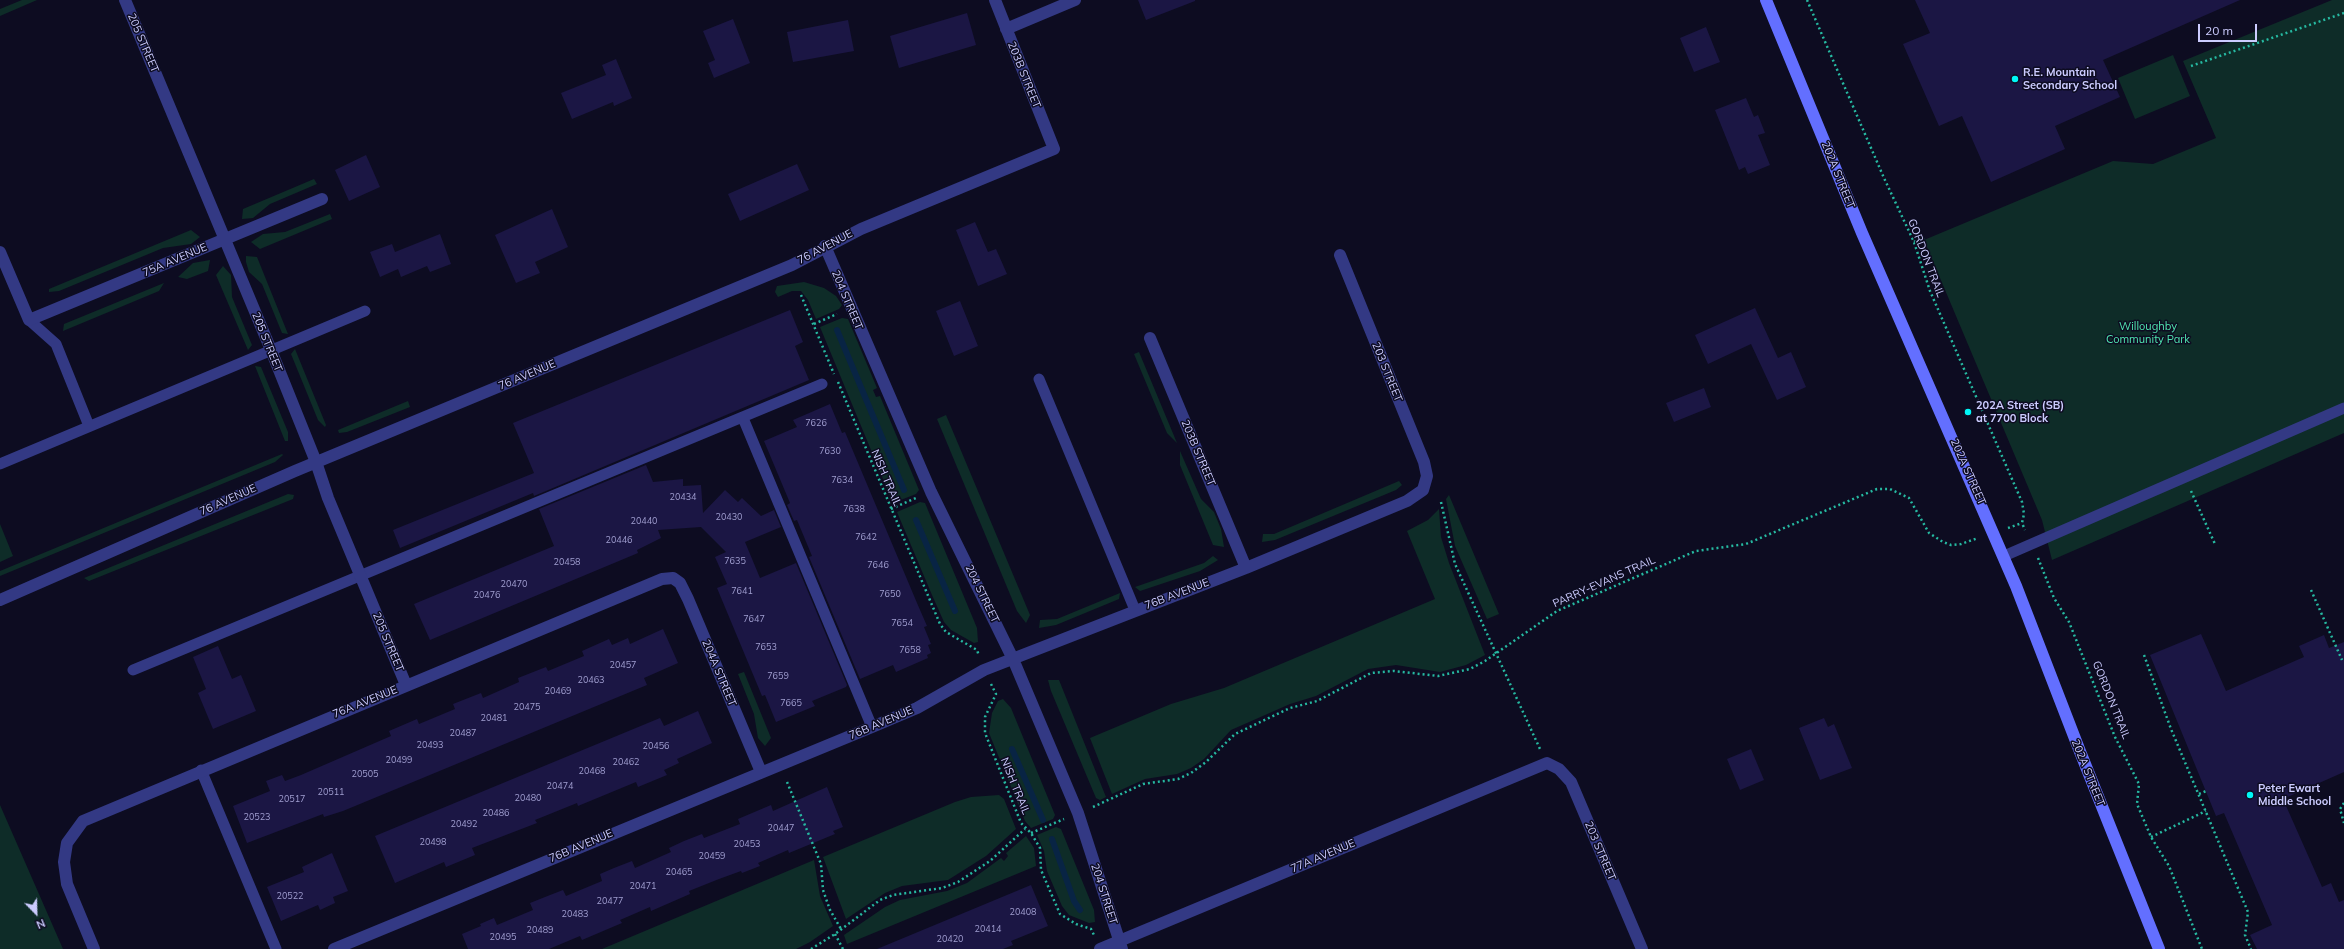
<!DOCTYPE html>
<html>
<head>
<meta charset="utf-8">
<style>
	body { margin:0 }
	#map { position:relative; width:2344px; height:949px; overflow:hidden; background:#0d0c21; font-family:Mulish,sans-serif }
	canvas { display:block }
	.north { position:absolute; left:16px; top:893px; width:40px; height:40px; -webkit-text-stroke:3px #0d0c21; paint-order:stroke; rotate:157deg; font-size:11px; font-weight:700; line-height:16px; text-align:center; color:#ccf }
	.north::after { content:''; display:block; margin:auto; width:14px; height:18px; background:#ccf; clip-path:polygon(50% 0,100% 100%,50% 72%,0 100%) }
	.scale { position:absolute; left:2198px; top:24px; width:59px; height:18px; box-sizing:border-box; border:2px solid #ccf; border-top:0; padding-left:5px; font-size:12px; line-height:14px; white-space:nowrap; color:#ccf; -webkit-text-stroke:3px #0d0c21; paint-order:stroke }
</style>
</head>
<body>
<div id="map">
<canvas width="2344" height="949"></canvas>
<div class="north">N</div>
<div class="scale">20 m</div>
</div>
<script>
const c = document.querySelector('canvas').getContext('2d');
c.lineJoin = 'round';
function fillPath(path, color) {
  c.fillStyle = color;
  c.fill(path, 'evenodd');
}
function shape(rows) {
  const path = new Path2D();
  for (const r of rows) {
    path.moveTo(r[0], r[1]);
    for (let i = 2; i < r.length; i += 2) path.lineTo(r[i], r[i + 1]);
  }
  return path;
}
function stroke(path, color, width, dash) {
  c.strokeStyle = color;
  c.lineWidth = width;
  c.lineCap = dash ? 'butt' : 'round';
  c.setLineDash(dash || []);
  c.stroke(path);
}
function label(font, color, halo, rows, align = 'center') {
  c.font = font + ' Mulish,sans-serif';
  c.lineWidth = 3;
  c.setLineDash([]);
  c.textBaseline = 'middle';
  c.strokeStyle = halo;
  c.fillStyle = color;
  for (const [text, x, y, turn = 0] of rows) {
    c.save();
    c.translate(x, y);
    c.rotate((+turn || 0) * Math.PI / 180);
    c.textAlign = isNaN(turn) ? turn : align;
    if (halo) c.strokeText(text, 0, 0);
    c.fillText(text, 0, 0);
    c.restore();
  }
}
const green = shape([
	[22,0,37,0,0,16,0,9],
	[2332,0,2344,0,2344,433,2052,560,2042,520,1924,240,2113,161,2153,164,2216,138,2183,61],
	[2173,55,2190,96,2135,119,2118,78],
	[314,179,317,184,270,204,253,218,242,219,243,209],
	[330,214,332,219,260,249,251,242,263,234,285,232],
	[191,230,200,237,191,244,163,248,59,291,49,292,49,289],
	[246,256,257,257,288,334,282,333,262,284,249,272,246,262],
	[210,260,208,271,187,279,178,277,193,263],
	[223,266,231,275,232,297,252,345,248,350,216,275],
	[804,282,824,288,836,296,842,305,839,309,816,319,808,300,801,291,792,291,778,297,775,292,777,286],
	[164,283,159,291,63,331,64,324],
	[842,318,848,319,877,388,873,390,876,397,880,396,919,490,916,494,893,503,820,327],
	[295,349,326,425,325,427,318,420,291,354],
	[1139,352,1177,443,1167,433,1134,354],
	[255,366,261,367,288,432,288,441,285,441],
	[408,401,410,407,347,432,339,433,338,430],
	[946,415,1030,615,1026,623,1017,611,937,419],
	[1180,451,1201,499,1214,512,1221,529,1224,547,1213,545,1180,465],
	[282,454,283,455,275,462,0,576,0,571],
	[1399,481,1402,485,1396,490,1275,540,1262,542,1263,534,1274,534],
	[288,494,294,495,293,499,89,581,84,578],
	[1449,495,1499,614,1487,619,1455,546,1446,499],
	[920,502,925,503,977,628,978,642,974,643,951,630,944,622,932,595,897,512],
	[1439,509,1441,537,1449,563,1485,655,1466,665,1440,672,1396,665,1368,669,1316,696,1290,704,1231,730,1204,759,1191,768,1177,774,1145,779,1112,794,1090,738,1171,704,1224,688,1435,599,1407,531,1428,520],
	[0,524,13,556,0,562],
	[1213,556,1218,560,1200,571,1140,591,1135,587,1204,563],
	[1120,593,1119,599,1056,625,1039,628,1040,620,1057,619],
	[744,672,771,738,765,746,758,738,754,714,738,674],
	[1048,680,1059,680,1106,797,1100,800,1096,798,1051,691],
	[1003,699,1011,708,1055,815,1053,819,1031,828,1025,821,989,733,992,713,998,701],
	[999,795,1004,799,1016,829,986,856,948,880,902,886,885,893,846,919,823,857,955,802,971,797],
	[0,805,63,949,0,949],
	[1056,827,1061,829,1094,910,1095,922,1089,923,1069,915,1062,906,1047,871,1044,851,1037,835],
	[1026,836,1034,848,1036,866,847,944,844,935,885,907,900,900,947,891,967,883,1001,858,1004,861,1008,856,1006,853],
	[814,860,820,896,833,926,810,942,796,949,602,949]
]);
const stream = shape([
	[837,330,904,490],
	[916,520,955,611],
	[1012,749,1043,820],
	[1052,839,1074,901,1080,910]
]);
const building = shape([
	[1138,0,1195,0,1195,1,1146,20],
	[1915,0,2240,0,2103,60,2120,97,2055,126,2065,149,1991,182,1962,116,1939,126,1903,44,1930,33],
	[967,13,976,45,899,68,890,36],
	[733,19,750,63,714,78,708,63,715,60,703,31],
	[848,20,854,51,793,62,787,32],
	[1706,27,1720,62,1694,72,1680,38],
	[616,59,632,98,614,106,613,102,572,119,561,93,606,75,602,65],
	[1746,98,1754,117,1758,115,1765,133,1758,135,1770,165,1748,174,1745,167,1739,170,1715,110],
	[366,155,380,187,349,201,335,170],
	[797,164,809,190,740,221,728,194],
	[552,209,568,247,535,262,540,273,516,283,495,235],
	[975,222,988,252,996,249,1007,274,978,286,956,230],
	[440,234,451,264,430,272,427,266,401,277,398,269,380,277,370,252,392,244,395,252],
	[960,301,978,346,954,356,936,311],
	[1755,308,1778,358,1791,352,1806,387,1777,400,1751,344,1708,364,1695,335],
	[790,310,803,342,795,346,809,380,534,496,533,493,400,548,393,530,534,473,513,423],
	[1704,388,1711,407,1674,422,1666,403],
	[830,404,842,433,845,432,917,603,927,626,924,627,931,644,928,645,931,653,927,655,928,658,896,672,893,665,860,679,809,557,812,556,797,520,794,521,787,505,790,503,764,441,797,427,793,420],
	[646,465,653,482,683,479,683,486,701,485,703,513,725,490,738,502,742,498,761,516,774,510,781,527,745,542,760,578,796,563,847,685,846,687,812,701,815,706,776,722,765,695,762,696,717,588,727,584,715,557,726,552,701,527,658,530,661,538,637,550,638,553,430,640,414,604,554,546,539,509],
	[663,629,678,663,644,678,647,685,343,811,324,817,323,814,247,843,233,806,270,791,266,781,282,775,285,781,301,775,391,736,389,731,417,719,419,724,455,709,453,704,481,693,483,698,519,682,518,678,546,667,548,671,584,656,582,651,609,639,612,645,628,638,630,644],
	[2201,634,2226,691,2304,657,2299,646,2324,635,2329,648,2344,642,2344,772,2283,799,2322,887,2331,883,2339,902,2344,900,2344,949,2257,949,2250,935,2272,925,2224,813,2216,816,2150,655],
	[218,646,232,679,241,675,256,711,213,729,198,693,206,689,193,657],
	[698,711,712,743,677,759,679,763,664,770,667,775,638,787,636,782,578,806,577,803,535,820,537,823,472,848,475,855,446,867,444,862,395,883,375,836,660,718,664,726],
	[1824,718,1828,727,1834,724,1852,768,1820,780,1799,728],
	[1751,749,1764,780,1740,790,1727,759],
	[827,787,843,827,833,831,835,834,789,853,788,850,758,863,760,866,742,873,741,871,719,879,689,891,690,894,651,911,650,907,620,920,622,923,582,940,580,936,549,949,468,949,462,934,481,926,480,924,494,918,497,925,533,910,530,903,545,897,563,890,566,896,602,881,600,874,614,868,632,861,635,868,671,852,669,848,684,841,702,834,704,838,740,824,738,819,771,805,773,811],
	[332,853,348,891,333,897,335,903,320,910,318,905,281,921,267,887,304,872,302,867],
	[1031,885,1048,926,1011,941,1013,945,1003,949,877,949]
]);
const path = shape([
	[1807,0,1884,178,1914,242,1930,291,2022,502,2024,514,2022,523,2025,530],
	[2191,66,2344,13],
	[1914,242,1924,238],
	[801,295,834,374],
	[814,324,837,314],
	[838,382,940,624,946,632,977,650,979,656],
	[2191,491,2215,544],
	[1441,502,1455,564,1540,749],
	[891,509,916,498],
	[2008,528,2022,523],
	[2038,558,2054,598,2069,622,2115,737,2139,784,2137,804,2151,837,2169,866,2202,949],
	[2311,590,2342,660],
	[2144,655,2171,729,2248,912,2245,935,2251,949],
	[991,684,996,694,985,717,985,733,1021,823,1031,833,1040,848,1041,870,1060,914,1076,924,1091,929,1094,935],
	[787,782,821,864,823,890,830,910,841,929],
	[2199,794,2206,791],
	[2344,803,2340,809,2344,823],
	[1093,807,1143,784,1178,779,1191,773,1206,762,1235,734,1290,708,1317,701,1371,673,1394,671,1438,676,1470,669,1485,661,1557,611,1696,551,1746,544,1877,489,1890,489,1909,498,1929,533,1943,542,1951,545,1961,544,1978,538],
	[1031,833,1064,819],
	[2151,837,2206,811],
	[835,934,843,949],
	[811,949,835,934,880,900,893,895,942,888,958,882,990,861,1025,829]
]);
const lane = shape([
	[29,320,56,344,89,426],
	[1039,379,1135,610],
	[743,418,872,727],
	[0,464,365,311],
	[2004,556,2344,408],
	[133,670,822,384],
	[201,770,276,949]
]);
const street = shape([
	[125,0,271,350,316,462,328,498,406,685],
	[1006,29,1075,0],
	[825,246,931,492,1013,659,1078,813,1122,949],
	[0,252,29,320,322,199],
	[1150,338,1246,568],
	[0,600,295,471,792,265,861,229,1054,149,995,0],
	[94,949,67,884,64,862,67,843,83,821,662,579,673,578,680,583,688,599,761,772],
	[334,949,872,727,917,708,984,670,1246,568,1407,501,1423,490,1427,476,1424,462,1340,255],
	[1100,949,1547,763,1559,769,1571,782,1642,949]
]);
const secondary = shape([
	[1766,0,1862,233,2016,586,2079,749,2159,949]
]);
const markers = [
	[2015,79,4,"#00f7f6"],
	[1968,412,4,"#00f7f6"],
	[2250,795,4,"#00f7f6"]
];
const numberNames = [
	["7626",816,423],
	["7630",830,451],
	["7634",842,480],
	["20434",683,497],
	["7638",854,509],
	["20430",729,517],
	["20440",644,521],
	["7642",866,537],
	["20446",619,540],
	["7635",735,561],
	["20458",567,562],
	["7646",878,565],
	["20470",514,584],
	["7641",742,591],
	["7650",890,594],
	["20476",487,595],
	["7647",754,619],
	["7654",902,623],
	["7653",766,647],
	["7658",910,650],
	["20457",623,665],
	["7659",778,676],
	["20463",591,680],
	["20469",558,691],
	["7665",791,703],
	["20475",527,707],
	["20481",494,718],
	["20487",463,733],
	["20493",430,745],
	["20456",656,746],
	["20499",399,760],
	["20462",626,762],
	["20468",592,771],
	["20505",365,774],
	["20474",560,786],
	["20511",331,792],
	["20480",528,798],
	["20517",292,799],
	["20486",496,813],
	["20523",257,817],
	["20492",464,824],
	["20447",781,828],
	["20498",433,842],
	["20453",747,844],
	["20459",712,856],
	["20465",679,872],
	["20471",643,886],
	["20522",290,896],
	["20477",610,901],
	["20408",1023,912],
	["20483",575,914],
	["20414",988,929],
	["20489",540,930],
	["20495",503,937],
	["20420",950,939]
];
const streetNames = [
	["205 STREET",143,43,67],
	["203B STREET",1024,75,68],
	["202A STREET",1838,175,68],
	["76 AVENUE",825,247,-28],
	["GORDON TRAIL",1926,258,69],
	["75A AVENUE",175,260,-23],
	["204 STREET",847,300,67],
	["205 STREET",267,342,68],
	["203 STREET",1387,372,68],
	["76 AVENUE",527,375,-23],
	["203B STREET",1198,453,67],
	["202A STREET",1968,472,66],
	["NISH TRAIL",886,478,67],
	["76 AVENUE",228,500,-24],
	["PARRY-EVANS TRAIL",1604,582,-24],
	["204 STREET",982,594,64],
	["76B AVENUE",1177,594,-21],
	["205 STREET",388,642,67],
	["204A STREET",719,673,67],
	["GORDON TRAIL",2111,700,68],
	["76A AVENUE",365,702,-22],
	["76B AVENUE",881,723,-23],
	["202A STREET",2088,773,68],
	["NISH TRAIL",1015,786,68],
	["76B AVENUE",581,846,-23],
	["203 STREET",1600,851,67],
	["77A AVENUE",1323,856,-23],
	["204 STREET",1104,894,72]
];
const poiNames = [
	["R.E. Mountain",2023,73],
	["Secondary School",2023,86],
	["202A Street (SB)",1976,406],
	["at 7700 Block",1976,419],
	["Peter Ewart",2258,789],
	["Middle School",2258,802]
];
const parkNames = [
	["Willoughby",2148,327],
	["Community Park",2148,340]
];
fillPath(green, '#0e2c28');
stroke(stream, '#082444', 6);
fillPath(building, '#1b1644');
stroke(path, '#26b9a1', 2.5, [2, 3]);
stroke(lane, '#333984', 11);
stroke(street, '#333984', 12);
stroke(secondary, '#636fff', 12);
for (const [x, y, r, color] of markers) {
  const dot = new Path2D();
  dot.arc(x, y, r, 0, 2 * Math.PI);
  c.fillStyle = color;
  c.fill(dot);
  stroke(dot, '#0d0c21', 1.5);
}
label('9px', '#a09ed0', null, numberNames);
label('11px', '#ccf', '#0d0c21', streetNames);
label('bold 11px', '#ccf', '#0d0c21', poiNames, 'left');
label('11px', '#50e7b1', '#0d0c21', parkNames);
</script>
</body>
</html>
